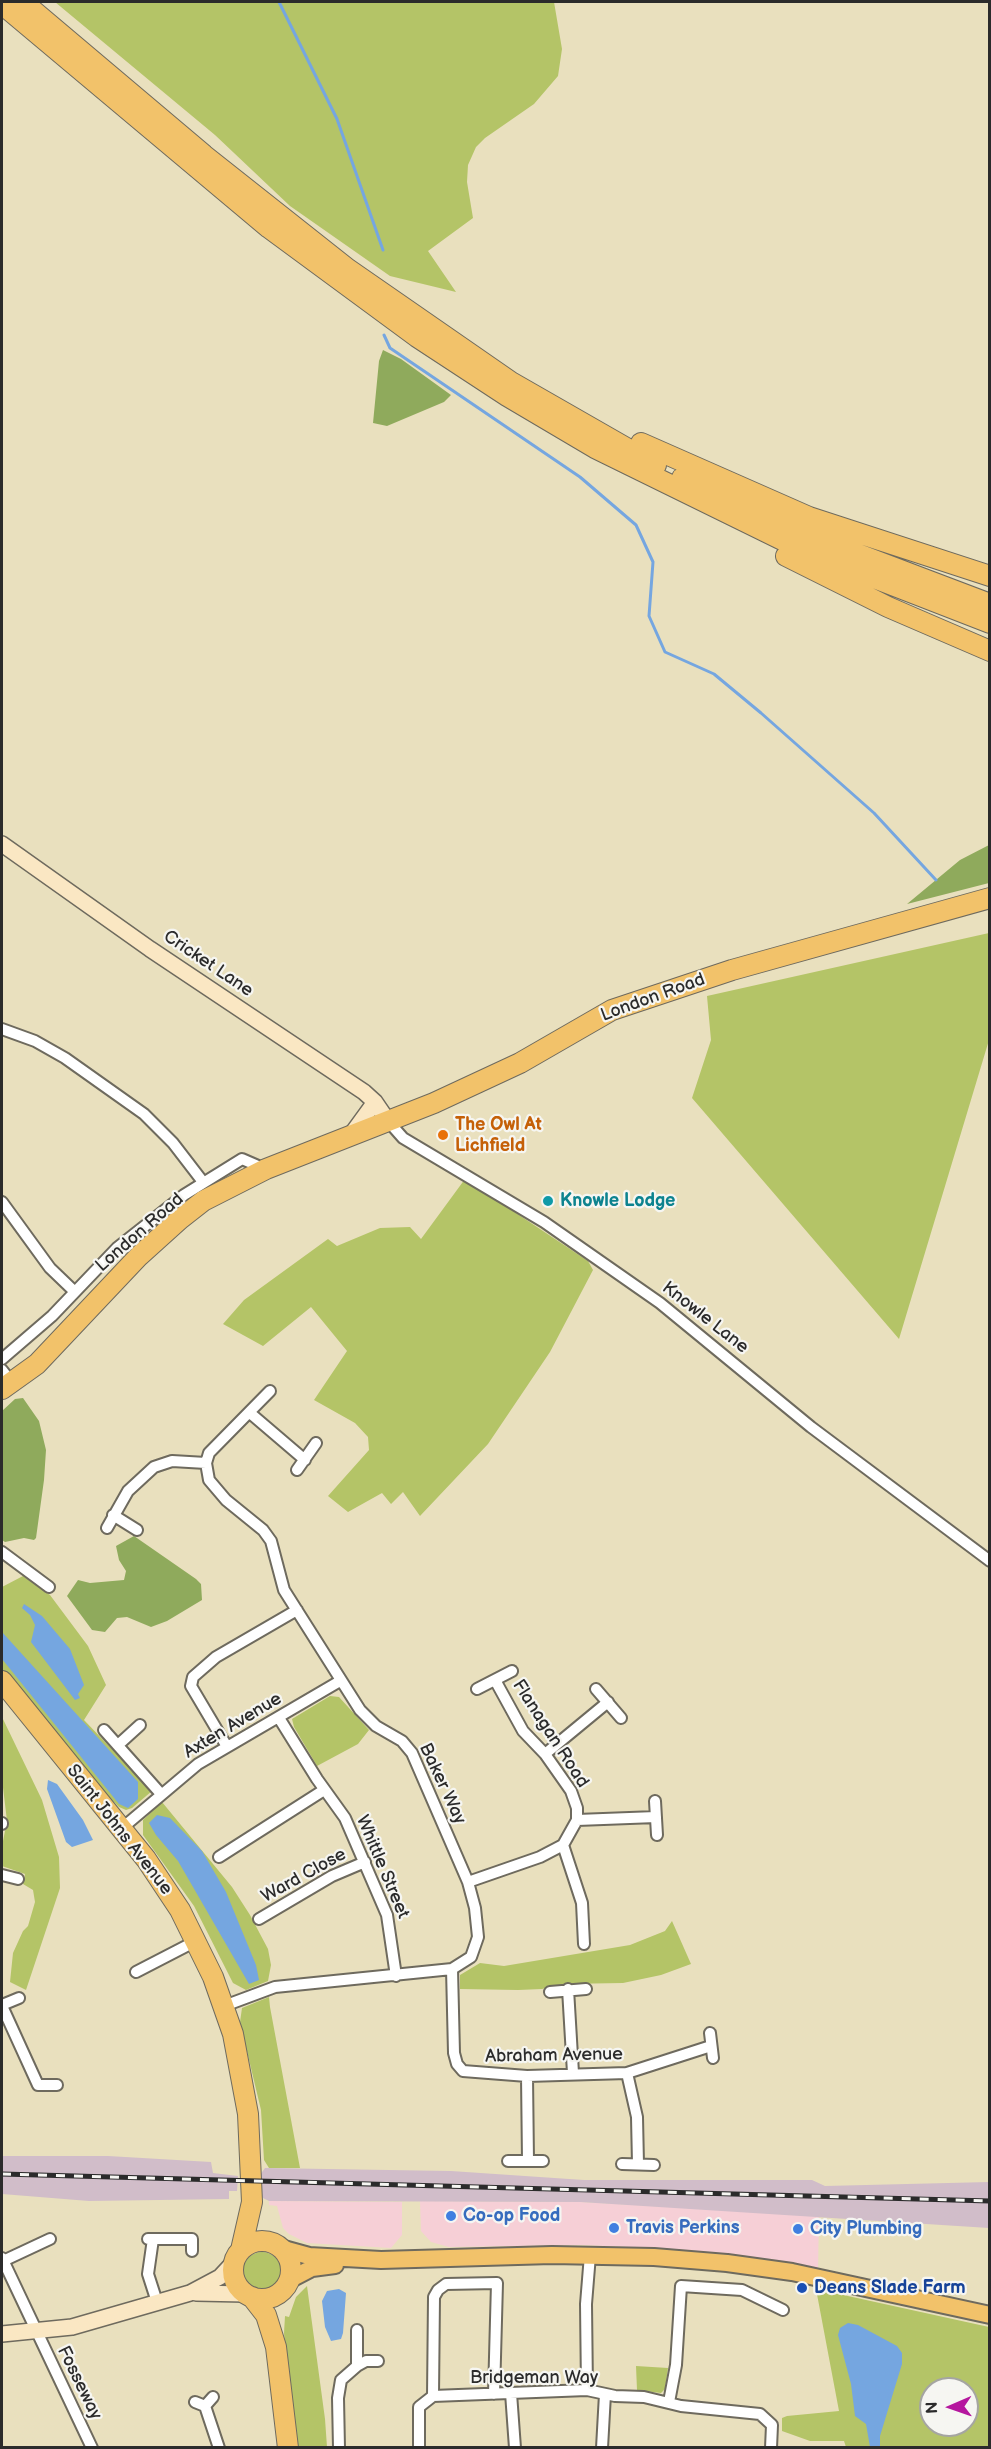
<!DOCTYPE html>
<html>
<head>
<meta charset="utf-8">
<style>
	body { margin:0 }
	#map { position:relative; width:991px; height:2449px; overflow:hidden; background:#e9e0be; font-family:"Balsamiq Sans",sans-serif }
	canvas { display:block }
	.frame { position:absolute; inset:0; border:3px solid #2b2b2b; pointer-events:none }
	.north { position:absolute; left:919px; top:2377px; width:60px; height:60px; box-sizing:border-box; background:#f6f6f2; border:2px solid #a5a5a2; border-radius:50%; rotate:268deg; font-size:16px; font-weight:700; line-height:24px; text-align:center; color:#2b2b2b }
	.north::after { content:''; display:block; margin:auto; width:21px; height:27px; background:#b5179e; clip-path:polygon(50% 0,100% 100%,50% 72%,0 100%) }
</style>
</head>
<body>
<div id="map">
<canvas width="991" height="2449"></canvas>
<div class="frame"></div>
<div class="north">N</div>
</div>
<script>
const c = document.querySelector('canvas').getContext('2d');
c.lineJoin = 'round';
function fillPath(path, color) {
  c.fillStyle = color;
  c.fill(path, 'evenodd');
}
function shape(rows) {
  const path = new Path2D();
  for (const r of rows) {
    if (r.length === 3) {
      path.moveTo(r[0] + r[2], r[1]);
      path.arc(r[0], r[1], r[2], 0, 2 * Math.PI);
      continue;
    }
    path.moveTo(r[0], r[1]);
    for (let i = 2; i < r.length; i += 2) path.lineTo(r[i], r[i + 1]);
  }
  return path;
}
function stroke(path, color, width, dash) {
  c.strokeStyle = color;
  c.lineWidth = width;
  c.lineCap = dash ? 'butt' : 'round';
  c.setLineDash(dash || []);
  c.stroke(path);
}
function label(font, color, halo, rows, align = 'center') {
  c.font = font + ' "Balsamiq Sans",sans-serif';
  c.lineWidth = 4.5;
  c.setLineDash([]);
  c.textBaseline = 'middle';
  c.strokeStyle = halo;
  c.fillStyle = color;
  for (const [text, x, y, turn = 0] of rows) {
    c.save();
    c.translate(x, y);
    c.rotate((+turn || 0) * Math.PI / 180);
    c.textAlign = isNaN(turn) ? turn : align;
    if (halo) c.strokeText(text, 0, 0);
    c.fillText(text, 0, 0);
    c.restore();
  }
}
const built = shape([
	[269,2201,402,2202,402,2235,391,2248,307,2243,289,2234,283,2228,277,2206,269,2205],
	[420,2201,580,2202,819,2215,818,2271,756,2258,654,2248,581,2245,449,2247,431,2242,421,2231]
]);
const industrial = shape([
	[2,2156,108,2156,211,2162,213,2173,238,2176,237,2191,229,2191,229,2199,89,2201,2,2194],
	[265,2168,451,2171,584,2180,812,2180,825,2186,989,2182,989,2228,580,2202,269,2201,263,2198,261,2193,260,2175]
]);
const green = shape([
	[55,2,554,2,562,49,558,76,534,104,485,138,476,147,468,165,467,182,473,218,428,251,456,292,390,276,290,206,215,135],
	[989,933,989,1040,899,1339,692,1098,711,1040,707,996],
	[465,1179,588,1261,593,1270,550,1352,488,1444,420,1516,403,1492,391,1504,382,1493,348,1512,328,1496,369,1450,368,1437,355,1423,314,1400,347,1351,311,1307,263,1346,223,1324,244,1300,328,1239,337,1246,380,1228,410,1227,421,1239],
	[23,1576,50,1595,88,1646,106,1685,84,1720,152,1791,132,1808,126,1810,119,1807,102,1790,2,1669,2,1587],
	[330,1696,339,1697,369,1730,358,1744,317,1766,294,1727,292,1719],
	[2,1717,42,1800,59,1857,60,1888,26,1990,10,1982,13,1953,23,1931,28,1926,35,1902,33,1890,23,1884,25,1874,2,1866,2,1846,7,1821,2,1779],
	[162,1802,232,1887,250,1915,268,1949,271,1965,268,1981,246,1990,233,1983,194,1906,143,1835,143,1820],
	[672,1921,691,1964,661,1975,623,1983,563,1984,542,1989,518,1990,460,1989,460,1975,480,1963,504,1966,630,1945,665,1931],
	[269,1997,270,2007,300,2168,269,2168,264,2160,261,2110,240,2022,242,2008],
	[262,2271,19],
	[307,2286,325,2419,327,2447,293,2447,284,2333,285,2316,289,2317,296,2297],
	[816,2289,989,2327,989,2447,846,2447,844,2441,810,2441,782,2431,782,2418,787,2416,839,2411],
	[931,2389,967,2389,967,2425,931,2425],
	[636,2366,668,2368,665,2389,661,2393,637,2390]
]);
const forest = shape([
	[383,350,401,359,451,395,444,402,387,426,373,423,379,361],
	[989,845,989,883,907,904,960,860],
	[23,1398,39,1421,46,1450,44,1480,36,1538,34,1540,24,1538,5,1542,2,1540,2,1411,15,1399],
	[134,1536,196,1579,201,1584,202,1600,167,1621,151,1627,127,1617,117,1618,105,1632,92,1630,67,1596,78,1580,90,1583,124,1580,126,1571,119,1560,116,1546]
]);
const water = shape([
	[24,1604,42,1616,70,1649,84,1685,78,1694,80,1698,75,1700,31,1642,35,1625,30,1615,22,1608],
	[2,1632,138,1782,138,1799,128,1808,119,1804,2,1659],
	[48,1780,57,1784,83,1820,93,1840,72,1847,66,1842,47,1789],
	[157,1815,170,1818,202,1851,226,1892,256,1965,259,1980,249,1984,178,1861,156,1835,149,1823],
	[339,2289,346,2293,343,2333,341,2339,331,2341,325,2327,322,2301,327,2291],
	[848,2323,858,2325,897,2346,902,2353,902,2364,880,2436,880,2447,870,2447,866,2424,855,2416,851,2384,838,2335,840,2328]
]);
const stream = shape([
	[279,2,337,119,383,250],
	[384,335,390,348,580,477,636,525,653,562,649,616,665,652,714,674,761,713,874,813,936,880]
]);
const street = shape([
	[2,1029,35,1041,65,1058,144,1114,173,1143,203,1182],
	[388,1121,403,1138,544,1222,660,1303,811,1427,990,1561],
	[2,1202,50,1268,75,1292],
	[2,1359,52,1316,117,1248,184,1195,242,1159,265,1169],
	[2,1370,12,1383],
	[250,1413,305,1460],
	[297,1470,316,1443],
	[113,1515,137,1530],
	[107,1528,128,1491,154,1467,172,1461,206,1463],
	[2,1552,49,1587],
	[477,1689,512,1671],
	[596,1689,621,1718],
	[279,1718,317,1779,345,1818,387,1915,396,1976],
	[104,1730,161,1794],
	[118,1745,140,1725],
	[226,1745,191,1686,193,1677,216,1657,297,1610],
	[545,1754,608,1702],
	[655,1801,657,1835],
	[577,1820,656,1817],
	[2,1823,2,1824],
	[121,1829,198,1764,340,1681],
	[563,1845,582,1903,584,1944],
	[219,1857,324,1790],
	[2,1875,18,1879],
	[468,1882,540,1857,563,1845,577,1820,577,1808,571,1791,545,1754,523,1731,495,1680],
	[259,1919,332,1876,365,1862],
	[452,1969,454,2053,457,2064,463,2071,527,2076,627,2073,711,2046],
	[136,1972,196,1941],
	[568,1989,573,2073],
	[550,1992,586,1989],
	[2,2005,19,1998],
	[2,2006,38,2085,57,2085],
	[224,2006,275,1987,452,1969,471,1957,478,1937,475,1908,468,1882,412,1753,402,1741,376,1726,360,1710,284,1590,271,1541,263,1530,226,1500,209,1480,206,1463,209,1453,270,1391],
	[710,2033,713,2058],
	[627,2073,637,2117,638,2164],
	[527,2076,528,2161],
	[508,2161,543,2161],
	[622,2164,654,2165],
	[148,2239,192,2239,192,2251],
	[153,2239,148,2274,157,2302],
	[2,2258,92,2448],
	[3,2261,50,2239],
	[357,2330,357,2366],
	[587,2390,586,2304,590,2255],
	[511,2393,515,2448],
	[433,2396,434,2297,438,2290,446,2284,497,2283,494,2394],
	[195,2402,205,2406,213,2397],
	[669,2402,676,2365,681,2286,742,2290,783,2310],
	[205,2406,219,2448],
	[339,2448,338,2398,341,2380,357,2366,366,2361,378,2361],
	[419,2448,419,2407,433,2396,587,2390,615,2396,644,2397,681,2406,760,2414,772,2425,771,2448],
	[602,2448,605,2394]
]);
const secondary = shape([
	[2,844,150,949,364,1092,375,1102,388,1121],
	[351,1135,375,1102],
	[196,2293,245,2294],
	[2,2334,72,2327,190,2293,220,2277,234,2262]
]);
const primary = shape([
	[280,2248,309,2256,381,2260,552,2255,654,2257,727,2263,792,2272,990,2315],
	[289,2280,312,2268,335,2265]
]);
const highway = shape([
	[23,2,204,155,348,269,511,382,656,465],
	[2,4,269,228,417,337,507,396,595,448,807,552,990,623],
	[641,443,809,517,990,576],
	[682,478,795,530,990,604],
	[786,556,888,607,990,651],
	[2,1389,37,1364,139,1256,180,1219,203,1201,266,1169,434,1103,520,1063,612,1010,732,970,990,898],
	[2,1681,146,1859,180,1910,213,1977,233,2034,248,2114,252,2202,241,2250],
	[262,2270,29],
	[252,2297,266,2315,276,2347,288,2448]
]);
const rail = shape([
	[2,2174,990,2201]
]);
const markers = [
	[443,1135,6,"#e8710a"],
	[548,1201,6,"#0f9aa8"],
	[451,2216,6,"#3f7fe0"],
	[614,2228,6,"#3f7fe0"],
	[798,2229,6,"#3f7fe0"],
	[802,2288,6,"#1a4fb4"]
];
const streetNames = [
	["Cricket Lane",208,964,34],
	["London Road",653,998,-20],
	["London Road",140,1233,-41],
	["Knowle Lane",705,1318,38],
	["Axten Avenue",233,1726,-31],
	["Flanagan Road",550,1734,57],
	["Baker Way",442,1784,65],
	["Saint Johns Avenue",119,1830,52],
	["Whittle Street",382,1867,67],
	["Ward Close",304,1876,-29],
	["Abraham Avenue",554,2056,-1],
	["Bridgeman Way",534,2378],
	["Fosseway",79,2383,64]
];
const foodNames = [
	["The Owl At",455,1125],
	["Lichfield",455,1146]
];
const cultureNames = [
	["Knowle Lodge",560,1201]
];
const shopNames = [
	["Co-op Food",463,2216],
	["Travis Perkins",626,2228],
	["City Plumbing",810,2229]
];
const transitNames = [
	["Deans Slade Farm",814,2288]
];
fillPath(built, '#f6cfd6');
fillPath(industrial, '#d1bdc9');
fillPath(green, '#b4c467');
fillPath(forest, '#8faa5c');
fillPath(water, '#75a6e0');
stroke(stream, '#75a6e0', 3);
stroke(street, '#6e6a5e', 14);
stroke(secondary, '#6e6a5e', 18);
stroke(primary, '#6e6a5e', 20);
stroke(highway, '#6e6a5e', 22);
stroke(street, '#fff', 10);
stroke(secondary, '#fae7c3', 15);
stroke(primary, '#f2c26a', 16);
stroke(highway, '#f2c26a', 20);
stroke(rail, '#2b2b2b', 5);
stroke(rail, '#f6f6f2', 3, [9]);
for (const [x, y, r, color] of markers) {
  const dot = new Path2D();
  dot.arc(x, y, r, 0, 2 * Math.PI);
  c.fillStyle = color;
  c.fill(dot);
  stroke(dot, '#f6f6f2', 2);
}
label('18px', '#2b2b2b', '#f6f6f2', streetNames);
label('bold 18px', '#c56008', '#f6f6f2', foodNames, 'left');
label('bold 18px', '#0d838f', '#f6f6f2', cultureNames, 'left');
label('bold 18px', '#366cbe', '#f6f6f2', shopNames, 'left');
label('bold 18px', '#164399', '#f6f6f2', transitNames, 'left');
</script>
</body>
</html>
